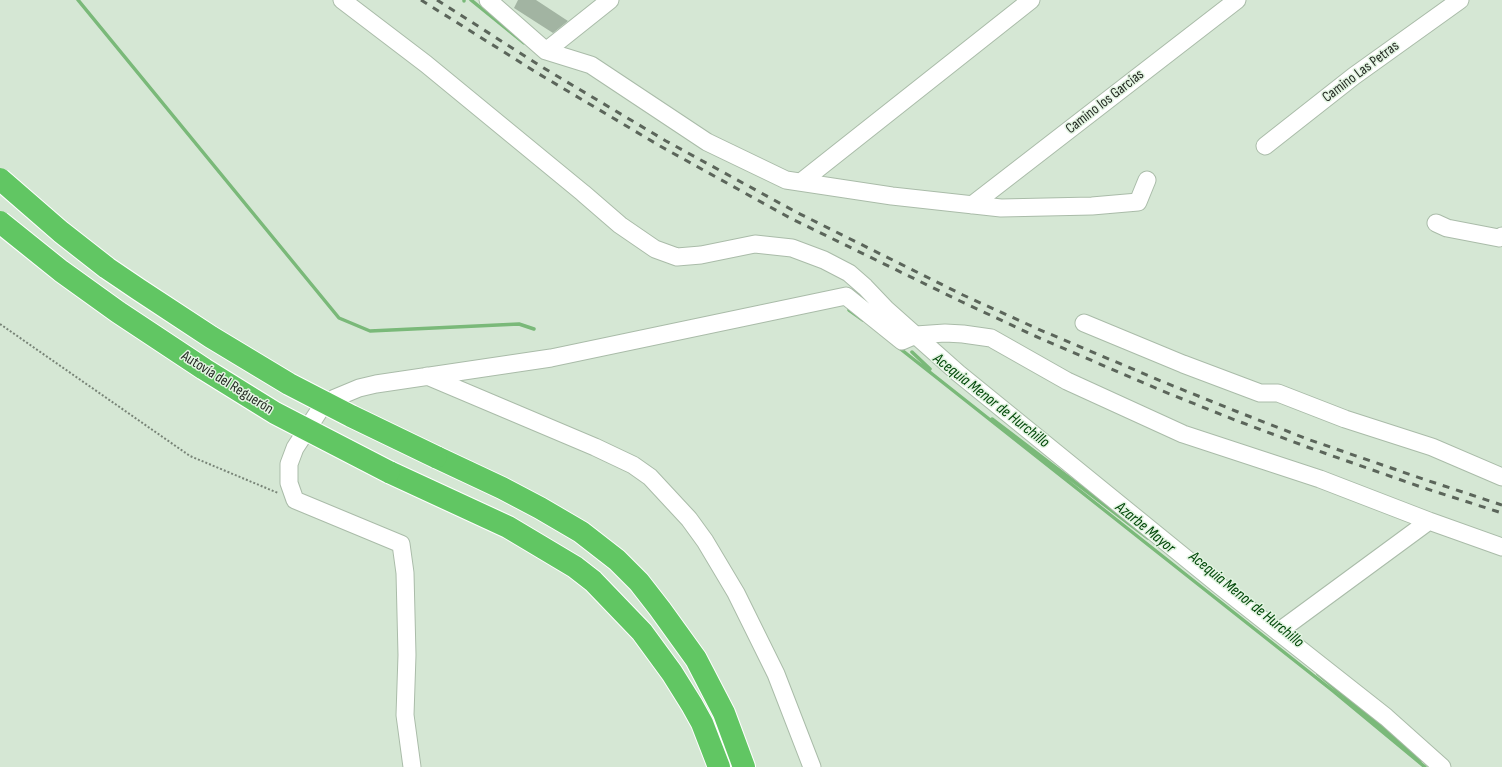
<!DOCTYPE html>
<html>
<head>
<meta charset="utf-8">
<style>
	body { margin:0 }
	canvas { display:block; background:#d5e7d4 }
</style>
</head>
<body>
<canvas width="1502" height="767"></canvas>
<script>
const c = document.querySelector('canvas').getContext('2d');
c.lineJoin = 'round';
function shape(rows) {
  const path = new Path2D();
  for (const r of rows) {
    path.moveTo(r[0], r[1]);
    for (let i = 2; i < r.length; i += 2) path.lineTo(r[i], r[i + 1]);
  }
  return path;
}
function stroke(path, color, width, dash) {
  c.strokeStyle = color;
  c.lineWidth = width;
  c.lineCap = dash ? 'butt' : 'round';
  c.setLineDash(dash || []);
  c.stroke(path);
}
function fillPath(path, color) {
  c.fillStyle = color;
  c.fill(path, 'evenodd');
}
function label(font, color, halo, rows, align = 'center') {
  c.font = font + ' "Sofia Sans Condensed",sans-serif';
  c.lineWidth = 3;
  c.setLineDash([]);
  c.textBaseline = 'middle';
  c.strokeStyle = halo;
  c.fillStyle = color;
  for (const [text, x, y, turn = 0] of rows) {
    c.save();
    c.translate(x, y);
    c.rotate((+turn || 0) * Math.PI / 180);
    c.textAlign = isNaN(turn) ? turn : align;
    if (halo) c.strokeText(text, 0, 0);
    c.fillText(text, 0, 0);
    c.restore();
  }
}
const stream = shape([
	[78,0,339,318,370,331,519,324,534,329],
	[464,0,464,1],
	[471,0,524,43],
	[849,310,863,320],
	[898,347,1333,691,1425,767],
	[912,352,930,369],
	[992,419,1148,538],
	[1318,674,1421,760]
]);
const building = shape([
	[518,0,536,0,568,21,553,33,514,8]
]);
const path = shape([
	[0,324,190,456,278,493]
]);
const minor = shape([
	[342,0,426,64,583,193,620,225,655,249,677,257,701,255,755,244,792,248,824,260,849,273,865,287,886,309,958,373,1220,586,1386,717,1442,767],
	[488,0,546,51,591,65,707,142,786,180,892,196,1001,208,1092,206,1138,202,1147,180],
	[546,51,610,0],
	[1265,146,1354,76,1460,0],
	[801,182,1031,0],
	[972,205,1237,0],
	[1436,223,1447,228,1499,238,1502,236],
	[1084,323,1183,364,1260,393,1278,393,1345,419,1432,447,1502,477],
	[427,376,595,447,633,465,650,477,689,519,705,541,736,593,776,674,812,767],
	[1429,521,1502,547],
	[412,767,405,715,407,655,405,573,401,544,295,500,289,483,289,464,295,448,319,411,335,398,359,388,376,384,551,358,846,296,902,341,916,335,945,333,963,334,991,338,1067,381,1183,434,1320,479,1429,521,1278,632]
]);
const highway = shape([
	[436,457,502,488,540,508,581,532,617,560,639,582,660,609,696,659,724,713,744,767],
	[389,472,508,527,575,567,593,581,642,632,672,673,692,705,702,723,719,767]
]);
const rail = shape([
	[421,0,539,74,660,146,790,218,960,301,1035,336,1160,390,1235,420,1310,448,1421,487,1502,513],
	[437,0,542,67,666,141,796,212,963,295,1038,329,1161,381,1238,412,1310,440,1423,479,1502,505]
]);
const highwayBridge = shape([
	[0,179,61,232,107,268,138,289,211,337,289,384,351,416,436,457],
	[0,222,61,271,118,312,204,369,275,413,389,472]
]);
const streetNames = [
	["Camino Las Petras",1361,72,-37],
	["Camino los Garcías",1105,102,-38],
	["Autovía del Reguerón",227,383,32]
];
const waterNames = [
	["Acequia Menor de Hurchillo",991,401,38],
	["Azarbe Mayor",1145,528,39],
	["Acequia Menor de Hurchillo",1246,600,39]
];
stroke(stream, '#7ab979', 3.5);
fillPath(building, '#a2b4a2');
stroke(minor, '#aabca9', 19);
stroke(highway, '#fff', 24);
stroke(path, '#788477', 2, [2, 2]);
stroke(minor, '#fff', 17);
stroke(highway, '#61c663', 22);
stroke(rail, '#5b655a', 3, [7, 7]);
stroke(highwayBridge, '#fff', 24, []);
stroke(highwayBridge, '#61c663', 22);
label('15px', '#252b24', '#e2f4e1', streetNames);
label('italic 16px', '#004708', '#e2f4e1', waterNames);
</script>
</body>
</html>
